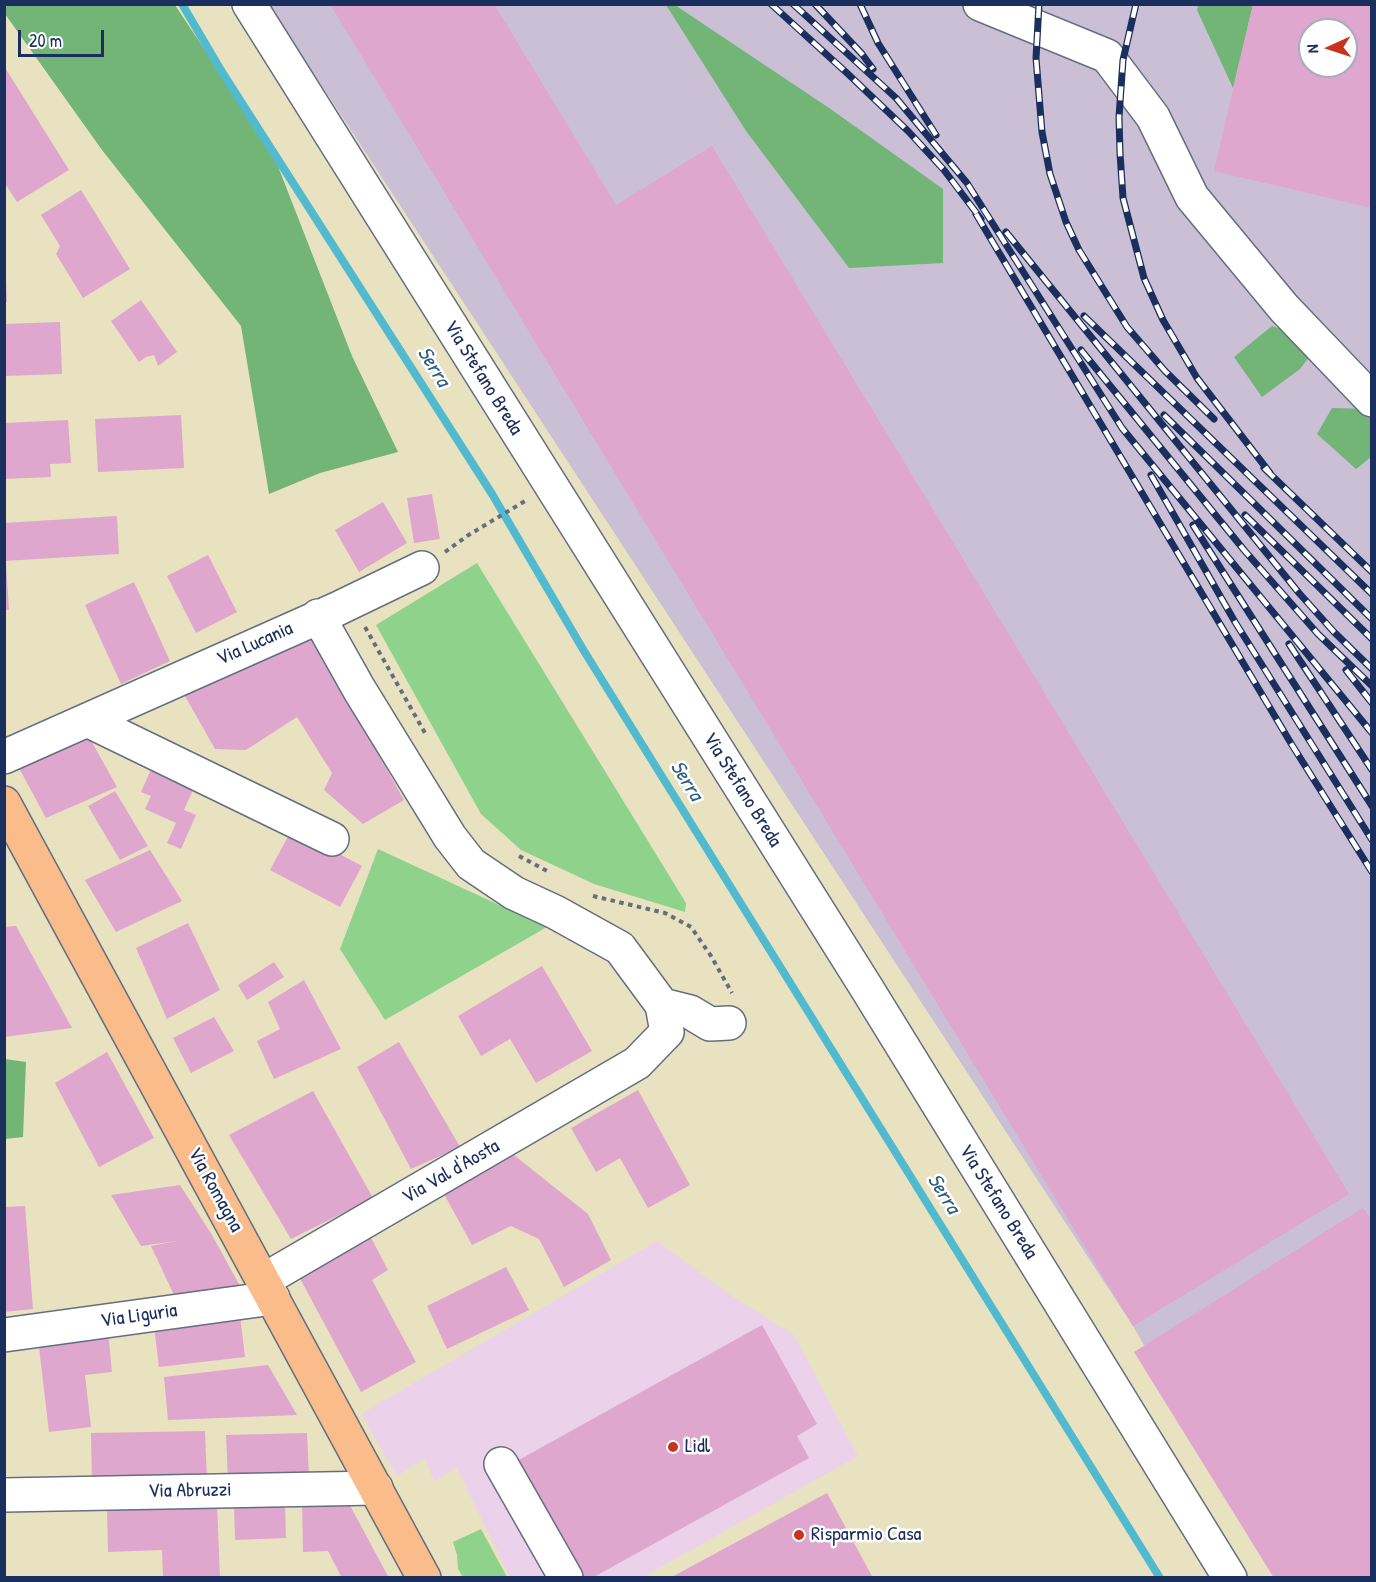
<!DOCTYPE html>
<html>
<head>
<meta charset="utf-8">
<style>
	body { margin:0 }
	#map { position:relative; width:1376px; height:1582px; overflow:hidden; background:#e9e2c0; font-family:"Patrick Hand",sans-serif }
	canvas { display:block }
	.frame { position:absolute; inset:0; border:6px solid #1b2f5e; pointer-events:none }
	.north { position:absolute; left:1298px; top:18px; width:60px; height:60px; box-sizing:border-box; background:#fff; border:2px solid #a4acbf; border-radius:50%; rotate:267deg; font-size:16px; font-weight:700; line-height:24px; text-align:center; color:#1b2f5e }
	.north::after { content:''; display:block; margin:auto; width:21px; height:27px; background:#c8321e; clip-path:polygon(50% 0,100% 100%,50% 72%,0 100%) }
	.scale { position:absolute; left:18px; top:30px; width:86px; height:27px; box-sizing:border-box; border:3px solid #1b2f5e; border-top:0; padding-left:8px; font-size:18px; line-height:21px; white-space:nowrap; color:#1b2f5e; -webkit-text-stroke:4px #fff; paint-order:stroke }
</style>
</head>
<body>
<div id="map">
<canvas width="1376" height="1582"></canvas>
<div class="frame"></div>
<div class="north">N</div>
<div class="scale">20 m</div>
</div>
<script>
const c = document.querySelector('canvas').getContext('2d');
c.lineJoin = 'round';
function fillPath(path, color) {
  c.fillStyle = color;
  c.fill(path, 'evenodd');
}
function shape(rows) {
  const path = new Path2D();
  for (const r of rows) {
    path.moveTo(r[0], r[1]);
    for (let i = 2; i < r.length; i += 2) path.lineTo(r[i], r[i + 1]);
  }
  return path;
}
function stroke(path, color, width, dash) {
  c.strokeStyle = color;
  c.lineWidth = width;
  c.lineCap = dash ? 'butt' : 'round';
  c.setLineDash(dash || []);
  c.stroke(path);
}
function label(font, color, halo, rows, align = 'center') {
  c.font = font + ' "Patrick Hand",sans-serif';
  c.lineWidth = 5;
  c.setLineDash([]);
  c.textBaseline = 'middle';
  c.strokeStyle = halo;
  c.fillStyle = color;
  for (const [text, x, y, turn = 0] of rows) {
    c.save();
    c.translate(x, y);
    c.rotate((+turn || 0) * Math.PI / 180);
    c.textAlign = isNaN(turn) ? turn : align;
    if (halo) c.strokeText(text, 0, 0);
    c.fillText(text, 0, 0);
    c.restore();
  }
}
const built = shape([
	[657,1241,729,1294,794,1335,858,1456,643,1577,510,1577,456,1467,434,1482,425,1458,397,1476,361,1414]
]);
const industrial = shape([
	[269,5,1371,5,1371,1577,1276,1577,1133,1326],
	[1310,30,1346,30,1346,66,1310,66]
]);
const green = shape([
	[477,563,686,903,685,912,594,884,521,850,481,814,376,625],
	[378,849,547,927,385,1020,340,949],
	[481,1529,507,1577,463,1577,458,1569,457,1555,453,1542]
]);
const forest = shape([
	[4,5,175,5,272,151,352,356,398,452,320,473,269,494,241,326,102,150,5,14],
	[666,5,675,5,832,110,943,189,943,263,849,268,746,131],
	[1198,5,1253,5,1233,88,1197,10],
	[1272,326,1320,343,1300,369,1262,397,1234,357],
	[1332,408,1371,409,1371,457,1356,469,1317,434],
	[5,1059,26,1062,23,1137,5,1139]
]);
const stream = shape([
	[182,4,222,72,492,494,584,651,1160,1578]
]);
const building = shape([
	[330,4,494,4,616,205,712,146,1349,1194,1133,1326],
	[1253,4,1372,4,1372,208,1214,171],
	[1310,30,1346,30,1346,66,1310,66],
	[4,66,69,170,17,202,4,182],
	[81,190,130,269,83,298,56,254,60,246,41,215],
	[4,277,6,277,7,302,4,302],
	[141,300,177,352,158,366,154,355,146,357,139,362,111,321],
	[60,322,62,374,4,376,4,324],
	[181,415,184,468,98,472,95,419],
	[68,420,71,463,50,464,51,477,4,479,4,423],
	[432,494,440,539,414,543,407,498],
	[383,502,407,543,359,572,335,530],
	[117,516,119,554,4,561,4,523],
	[208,555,237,612,196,633,167,576],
	[4,563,6,563,9,610,4,610],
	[134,582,170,661,121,684,85,605],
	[307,627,404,800,363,824,324,790,332,773,297,717,246,750,215,749,185,696],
	[88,735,117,787,46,818,19,768],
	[153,765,196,783,184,810,196,815,181,849,167,843,176,823,145,809,151,796,141,792],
	[115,791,148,846,120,860,88,806],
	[292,829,362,866,340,907,270,870],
	[150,850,182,901,116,932,85,880],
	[188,923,220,990,167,1019,136,948],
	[16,926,72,1028,4,1037,4,927],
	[274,962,284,977,247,1000,238,985],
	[542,966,592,1051,536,1083,510,1039,481,1056,458,1016],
	[304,980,341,1049,274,1079,257,1041,280,1029,268,1002],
	[214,1017,234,1051,191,1073,173,1038],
	[399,1042,460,1147,411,1169,357,1067],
	[107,1052,154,1138,99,1167,55,1083],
	[638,1090,690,1185,648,1208,620,1158,596,1172,571,1128],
	[313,1091,373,1198,291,1239,229,1135],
	[514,1155,588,1214,611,1260,564,1287,539,1239,511,1226,472,1245,444,1194],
	[180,1185,212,1235,241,1288,175,1297,151,1246,177,1241,141,1246,111,1195],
	[25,1206,33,1309,4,1312,4,1207],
	[1363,1208,1372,1221,1372,1578,1274,1578,1134,1352],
	[368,1232,388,1270,372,1280,416,1362,361,1392,296,1271],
	[506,1267,529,1310,447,1349,427,1306],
	[240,1316,245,1357,159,1367,154,1326],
	[762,1325,817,1424,797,1436,809,1458,592,1578,582,1578,517,1461],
	[108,1331,112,1372,85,1375,91,1427,49,1432,38,1339],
	[268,1365,297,1415,168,1420,164,1377],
	[205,1431,207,1481,92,1484,91,1433],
	[307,1433,309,1478,228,1481,226,1435],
	[827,1493,873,1578,670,1578],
	[346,1498,389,1578,342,1578,328,1551,303,1552,302,1499],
	[217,1504,220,1578,163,1578,162,1550,108,1552,107,1508],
	[285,1504,286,1538,235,1540,234,1506]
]);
const path = shape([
	[445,552,467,536,525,501],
	[365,627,425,733],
	[519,856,549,872],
	[593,896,665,913,691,927,711,956,732,993]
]);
const minor = shape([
	[249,4,866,987,1230,1578],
	[980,4,1107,56,1153,117,1192,197,1284,308,1372,400],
	[87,720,332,839],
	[4,757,337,609,422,568],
	[662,1005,690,1012,710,1024,729,1023],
	[264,1280,637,1063,667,1032,662,1005,620,948,555,912,514,893,471,864,450,837,359,689,318,616],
	[4,1335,273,1298],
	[501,1464,566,1578],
	[4,1495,376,1488]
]);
const major = shape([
	[4,803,424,1578]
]);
const rail = shape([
	[771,4,848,74,908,131,944,170,981,219],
	[793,4,896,98,967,183,1122,428,1372,733],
	[815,4,862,54,873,69],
	[860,4,878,43,936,135],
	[1039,4,1036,58,1042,132,1050,174,1066,222,1079,250,1127,327,1165,371,1214,419],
	[1136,4,1123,60,1119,117,1120,153,1123,198,1144,278,1163,320,1197,378,1270,473],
	[976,214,1292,745,1372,872],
	[1006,232,1299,593,1334,632,1372,669],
	[1084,316,1372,594],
	[1081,350,1244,550,1318,634,1372,686],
	[1164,415,1372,619],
	[1264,468,1372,572],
	[1151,475,1235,622,1372,840],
	[1245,515,1372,639],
	[1193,525,1372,806],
	[1289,644,1372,770],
	[1346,670,1372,703]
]);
const markers = [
	[673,1447,6,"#c8321e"],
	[799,1535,6,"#c8321e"]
];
const streetNames = [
	["Via Stefano Breda",483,378,58],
	["Via Lucania",255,644,-24],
	["Via Stefano Breda",742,790,58],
	["Via Val d'Aosta",451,1172,-30],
	["Via Romagna",215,1190,61],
	["Via Stefano Breda",998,1202,58],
	["Via Liguria",139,1316,-8],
	["Via Abruzzi",190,1491,-1]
];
const poiNames = [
	["Lidl",685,1447],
	["Risparmio Casa",811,1535]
];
const waterNames = [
	["Serra",433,367,58],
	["Serra",686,781,58],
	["Serra",943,1194,58]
];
fillPath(built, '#ecd1ea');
fillPath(industrial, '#cbbfd5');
fillPath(green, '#8fd28b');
fillPath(forest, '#73b477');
stroke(stream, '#51bacf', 8);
fillPath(building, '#dfa6ce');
stroke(minor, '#636e80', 36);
stroke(major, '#636e80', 36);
stroke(path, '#636e80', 4, [4.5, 4.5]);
stroke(minor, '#fff', 33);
stroke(major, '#f9bc8a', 33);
stroke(rail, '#1b2f5e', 7);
stroke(rail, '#fff', 4.5, [14]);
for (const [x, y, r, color] of markers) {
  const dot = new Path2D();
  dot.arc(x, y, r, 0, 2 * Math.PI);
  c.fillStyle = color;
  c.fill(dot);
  stroke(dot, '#fff', 2);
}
label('20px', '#1b2f5e', '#fff', streetNames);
label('20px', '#1b2f5e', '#fff', poiNames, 'left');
label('italic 21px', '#2e6086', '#fff', waterNames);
</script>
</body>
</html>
